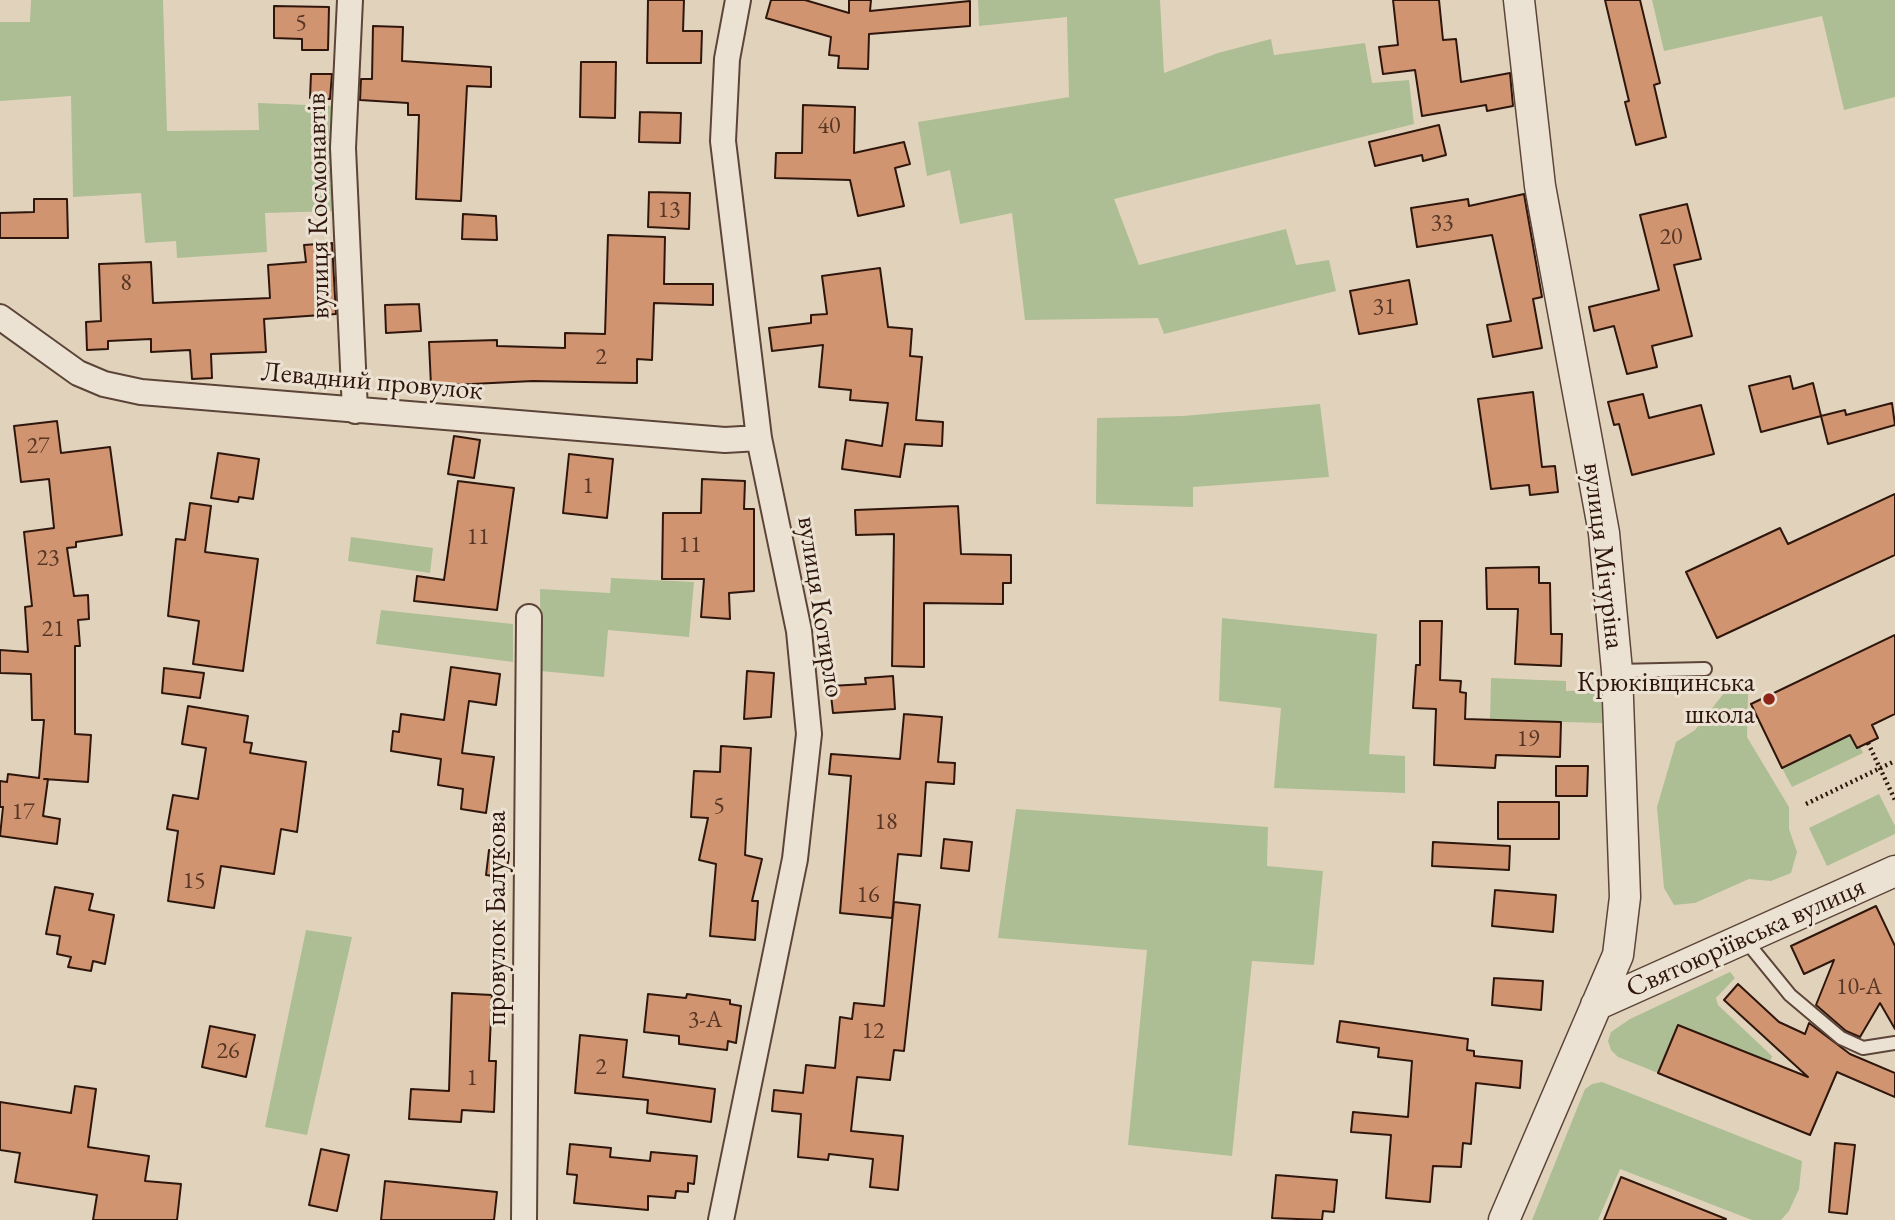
<!DOCTYPE html>
<html>
<head>
<meta charset="utf-8">
<style>
	body { margin:0 }
	canvas { display:block; background:#e1d3bb }
</style>
</head>
<body>
<canvas width="1895" height="1220"></canvas>
<script>
const c = document.querySelector('canvas').getContext('2d');
c.lineJoin = 'round';
function fillPath(path, color) {
  c.fillStyle = color;
  c.fill(path, 'evenodd');
}
function shape(rows) {
  const path = new Path2D();
  for (const r of rows) {
    path.moveTo(r[0], r[1]);
    for (let i = 2; i < r.length; i += 2) path.lineTo(r[i], r[i + 1]);
  }
  return path;
}
function stroke(path, color, width, dash) {
  c.strokeStyle = color;
  c.lineWidth = width;
  c.lineCap = dash ? 'butt' : 'round';
  c.setLineDash(dash || []);
  c.stroke(path);
}
function label(font, color, halo, rows, align = 'center') {
  c.font = font + ' "EB Garamond",serif';
  c.lineWidth = 6;
  c.setLineDash([]);
  c.textBaseline = 'middle';
  c.strokeStyle = halo;
  c.fillStyle = color;
  for (const [text, x, y, turn = 0] of rows) {
    c.save();
    c.translate(x, y);
    c.rotate((+turn || 0) * Math.PI / 180);
    c.textAlign = isNaN(turn) ? turn : align;
    if (halo) c.strokeText(text, 0, 0);
    c.fillText(text, 0, 0);
    c.restore();
  }
}
const green = shape([
	[31,0,163,0,167,131,259,130,258,103,334,106,339,211,265,213,267,252,177,258,176,241,145,243,141,193,73,197,71,96,0,101,0,22,30,22],
	[978,0,1160,0,1164,73,1218,53,1271,39,1274,55,1365,43,1372,83,1409,80,1414,124,1114,199,1139,265,1286,229,1296,265,1329,260,1336,291,1164,334,1158,318,1025,320,1012,213,960,224,950,170,927,176,918,122,1069,97,1067,17,979,26],
	[1652,0,1895,0,1895,97,1844,110,1822,16,1664,51],
	[1320,404,1329,477,1193,487,1193,507,1096,504,1097,418,1183,416],
	[351,537,433,548,430,573,348,561],
	[611,578,694,582,689,637,608,630,604,677,541,671,540,589,610,593],
	[381,610,513,624,513,662,376,644],
	[1222,618,1377,634,1369,754,1405,756,1405,793,1274,788,1281,708,1219,701],
	[1491,678,1566,681,1566,691,1602,690,1602,723,1490,720],
	[1724,693,1748,694,1747,737,1789,807,1789,829,1797,852,1791,873,1771,881,1749,879,1695,903,1674,905,1664,888,1657,807,1676,742,1695,730],
	[1850,735,1857,748,1860,746,1863,753,1792,787,1782,768],
	[1879,794,1895,826,1895,834,1827,866,1809,828],
	[1016,809,1268,827,1267,866,1323,871,1314,965,1252,961,1232,1156,1128,1145,1147,950,998,938],
	[306,930,352,937,307,1135,265,1127],
	[1730,972,1735,978,1716,998,1718,1005,1772,1056,1770,1062,1678,1025,1658,1073,1618,1057,1611,1050,1608,1041,1611,1032,1630,1019],
	[1602,1082,1802,1161,1799,1189,1789,1211,1781,1220,1752,1220,1620,1169,1598,1220,1532,1220,1585,1089,1592,1084]
]);
const building = shape([
	[648,0,684,0,683,31,702,31,701,63,647,63,648,0],
	[771,0,805,0,849,13,849,0,871,0,870,11,970,1,970,26,869,34,868,69,838,68,839,56,829,55,831,37,766,18,771,0],
	[1393,0,1439,0,1443,40,1456,39,1461,82,1510,73,1513,106,1487,111,1486,105,1422,116,1415,70,1383,74,1379,47,1398,45,1393,0],
	[1605,0,1640,0,1660,83,1654,85,1666,137,1636,145,1625,102,1629,101,1605,0],
	[274,6,329,7,328,50,302,50,302,39,274,38,274,6],
	[373,26,403,27,402,61,491,67,491,87,467,86,461,201,416,199,419,115,408,115,408,103,360,100,361,79,372,79,373,26],
	[581,62,616,62,615,118,580,117,581,62],
	[311,74,332,74,330,99,310,98,311,74],
	[803,105,855,107,854,153,904,142,910,164,895,168,904,206,858,216,850,180,775,178,776,153,802,153,803,105],
	[640,112,681,113,680,143,639,142,640,112],
	[1439,125,1446,155,1423,161,1422,155,1375,166,1369,142,1439,125],
	[649,192,690,193,689,229,648,227,649,192],
	[1524,194,1542,297,1533,299,1542,348,1493,357,1487,325,1511,321,1492,235,1417,247,1411,208,1468,199,1469,206,1524,194],
	[34,199,67,199,68,238,0,238,0,213,34,212,34,199],
	[1687,204,1701,259,1674,265,1692,336,1652,346,1657,367,1627,374,1614,326,1594,331,1589,307,1659,290,1640,215,1687,204],
	[463,214,496,216,497,240,462,239,463,214],
	[608,235,665,237,664,284,713,284,713,305,654,303,652,360,637,359,637,383,533,381,431,386,429,342,497,340,497,346,565,348,565,333,605,334,608,235],
	[332,243,336,314,264,319,266,352,211,354,212,378,192,379,190,350,151,352,151,339,108,341,108,349,87,350,86,322,101,321,99,264,151,262,153,303,270,298,268,265,306,262,304,245,332,243],
	[880,268,888,327,912,329,910,356,922,357,916,420,943,422,942,446,905,444,900,477,842,469,846,440,882,446,888,403,850,400,851,390,819,387,823,345,772,351,769,328,811,323,811,315,827,314,822,276,880,268],
	[1409,280,1417,324,1359,334,1350,291,1409,280],
	[419,304,421,331,386,333,385,305,419,304],
	[1790,376,1793,389,1813,383,1821,416,1761,432,1749,386,1790,376],
	[1533,392,1542,467,1555,466,1558,492,1530,495,1529,485,1491,489,1478,399,1533,392],
	[1643,394,1649,418,1701,405,1714,454,1632,475,1619,424,1614,425,1608,402,1643,394],
	[1892,403,1895,425,1828,444,1821,416,1845,410,1846,415,1892,403],
	[57,421,61,453,110,447,122,535,76,542,76,547,67,548,74,596,88,595,89,619,78,620,80,646,75,646,75,734,91,735,88,782,44,779,48,779,43,816,60,819,57,844,0,836,3,807,0,807,0,781,7,782,8,774,39,778,44,720,32,720,31,674,0,673,0,650,28,652,25,607,32,606,24,532,54,528,49,479,21,482,14,426,57,421],
	[454,436,480,440,474,478,448,474,454,436],
	[218,453,259,459,253,499,239,497,238,502,211,498,218,453],
	[569,454,613,459,607,518,563,513,569,454],
	[702,479,745,481,744,509,754,509,754,591,729,593,730,619,701,617,704,579,662,579,663,513,701,513,702,479],
	[458,481,514,488,497,610,414,601,417,576,444,580,458,481],
	[1895,494,1895,555,1717,638,1686,572,1780,528,1788,544,1895,494],
	[190,503,211,506,205,552,258,559,243,671,193,664,199,621,168,616,176,539,185,540,190,503],
	[958,506,961,554,1011,555,1011,583,1003,583,1003,604,924,603,924,667,892,666,894,534,856,535,855,510,958,506],
	[1539,567,1539,583,1550,583,1551,634,1562,634,1561,666,1515,664,1518,609,1487,609,1486,568,1539,567],
	[1420,621,1442,621,1440,680,1461,681,1460,692,1466,693,1465,719,1561,722,1560,757,1496,755,1495,768,1434,765,1436,709,1413,708,1416,665,1420,665,1420,621],
	[1895,635,1895,714,1872,725,1878,738,1857,748,1850,735,1782,768,1751,704,1895,635],
	[451,667,500,674,496,705,469,701,462,753,494,757,486,813,461,809,463,789,438,785,441,759,391,751,393,731,399,732,401,714,444,720,451,667],
	[164,668,204,673,200,698,162,693,164,668],
	[747,671,774,673,771,717,744,719,747,671],
	[893,676,895,709,833,713,830,686,866,684,865,678,893,676],
	[188,706,248,716,244,742,252,743,250,753,306,762,297,832,281,829,274,874,221,866,214,908,168,901,178,831,167,829,173,795,198,799,206,748,182,744,188,706],
	[904,714,942,717,938,762,955,763,954,784,926,782,921,856,898,854,892,918,840,913,851,776,829,774,831,754,900,759,904,714],
	[721,746,751,748,745,855,762,859,752,901,758,901,755,940,710,936,716,864,699,860,708,818,691,817,694,771,720,772,721,746],
	[1556,766,1588,766,1587,796,1556,796,1556,766],
	[1498,802,1559,802,1559,839,1498,839,1498,802],
	[944,839,972,842,969,871,941,868,944,839],
	[1433,842,1510,846,1509,870,1432,866,1433,842],
	[489,850,509,853,506,878,486,875,489,850],
	[55,887,93,894,89,910,114,915,105,964,93,961,91,971,68,967,71,957,57,954,60,936,46,934,55,887],
	[1495,890,1556,895,1553,932,1492,926,1495,890],
	[894,902,920,905,904,1051,894,1050,890,1080,857,1077,851,1131,903,1136,898,1190,870,1187,873,1159,829,1154,828,1160,798,1157,801,1114,772,1111,774,1090,803,1093,806,1065,835,1068,840,1017,852,1019,854,1003,884,1006,894,902],
	[1876,906,1895,946,1895,1029,1880,1003,1860,1037,1846,1031,1816,1005,1834,960,1804,974,1791,946,1876,906],
	[1494,978,1543,981,1541,1010,1492,1005,1494,978],
	[1738,984,1779,1022,1805,1034,1809,1023,1850,1054,1895,1073,1895,1097,1837,1072,1810,1135,1658,1073,1678,1025,1808,1077,1724,1000,1738,984],
	[452,993,492,995,489,1061,496,1061,494,1112,462,1110,461,1122,409,1119,411,1089,449,1091,452,993],
	[648,994,686,998,687,994,730,1000,730,1004,741,1006,736,1043,728,1041,727,1050,679,1044,679,1036,644,1032,648,994],
	[1340,1021,1468,1039,1467,1050,1474,1051,1474,1056,1522,1061,1520,1088,1476,1083,1471,1144,1463,1143,1461,1167,1433,1166,1430,1202,1386,1198,1391,1135,1351,1132,1353,1112,1408,1117,1412,1061,1378,1057,1379,1048,1337,1042,1340,1021],
	[210,1026,255,1035,246,1077,202,1067,210,1026],
	[580,1035,627,1040,623,1077,715,1089,711,1122,647,1113,648,1100,575,1093,580,1035],
	[75,1086,96,1089,88,1147,149,1156,145,1181,181,1184,177,1220,93,1220,97,1195,15,1182,20,1153,0,1150,0,1102,71,1113,75,1086],
	[1835,1143,1855,1145,1847,1214,1829,1212,1835,1143],
	[570,1144,611,1148,610,1157,650,1161,651,1152,697,1156,694,1184,688,1183,688,1192,676,1191,675,1198,648,1196,648,1210,574,1203,577,1175,567,1174,570,1144],
	[321,1149,349,1155,337,1211,309,1205,321,1149],
	[1276,1175,1337,1180,1334,1212,1323,1211,1322,1220,1272,1218,1276,1175],
	[1621,1177,1726,1219,1725,1220,1604,1220,1621,1177],
	[385,1181,497,1192,494,1220,381,1220,385,1181]
]);
const path = shape([
	[1868,743,1895,800],
	[1806,804,1895,761]
]);
const service = shape([
	[1617,671,1705,669],
	[1746,941,1790,995,1841,1038,1863,1048,1895,1043]
]);
const minor = shape([
	[350,0,343,148,355,411],
	[0,317,78,373,104,384,141,392,725,440,759,438],
	[524,1220,529,617],
	[721,1220,795,859,809,734,799,631,759,438,723,141,727,59,738,0]
]);
const tertiary = shape([
	[1596,1005,1895,871],
	[1504,1220,1618,955,1625,897,1617,671,1604,533,1540,186,1519,0]
]);
const markers = [
	[1769,699,7,"#8f2418"]
];
const numberNames = [
	["5",301,23],
	["40",829,126],
	["13",669,210],
	["33",1442,223],
	["20",1671,237],
	["8",126,283],
	["31",1384,307],
	["2",601,357],
	["27",38,446],
	["1",588,486],
	["11",478,537],
	["11",690,545],
	["23",48,558],
	["21",53,629],
	["19",1528,739],
	["5",719,806],
	["17",23,812],
	["18",886,822],
	["15",194,881],
	["16",868,895],
	["10-А",1859,987],
	["3-А",705,1020],
	["12",873,1031],
	["26",228,1051],
	["2",601,1067],
	["1",472,1078]
];
const streetNames = [
	["вулиця Космонавтів",319,206,-91],
	["Левадний провулок",372,382,5],
	["вулиця Мічуріна",1603,556,83],
	["вулиця Котирло",820,607,81],
	["провулок Балукова",497,918,-90],
	["Святоюріївська вулиця",1746,938,-24]
];
const poiNames = [
	["Крюківщинська",1755,683],
	["школа",1755,715]
];
fillPath(green, '#adbe94');
fillPath(building, '#d09470');
stroke(building, '#2f160d', 2);
stroke(service, '#5c4538', 16);
stroke(minor, '#5c4538', 28);
stroke(tertiary, '#5c4538', 33);
stroke(path, '#2f160d', 4.5, [2, 3.5]);
stroke(service, '#ece2d3', 12);
stroke(minor, '#ece2d3', 24);
stroke(tertiary, '#ece2d3', 30);
for (const [x, y, r, color] of markers) {
  const dot = new Path2D();
  dot.arc(x, y, r, 0, 2 * Math.PI);
  c.fillStyle = color;
  c.fill(dot);
  stroke(dot, '#ece2d3', 2.5);
}
label('24px', '#573626', null, numberNames);
label('28px', '#2f160d', '#ece2d3', streetNames);
label('28px', '#2f160d', '#ece2d3', poiNames, 'right');
</script>
</body>
</html>
